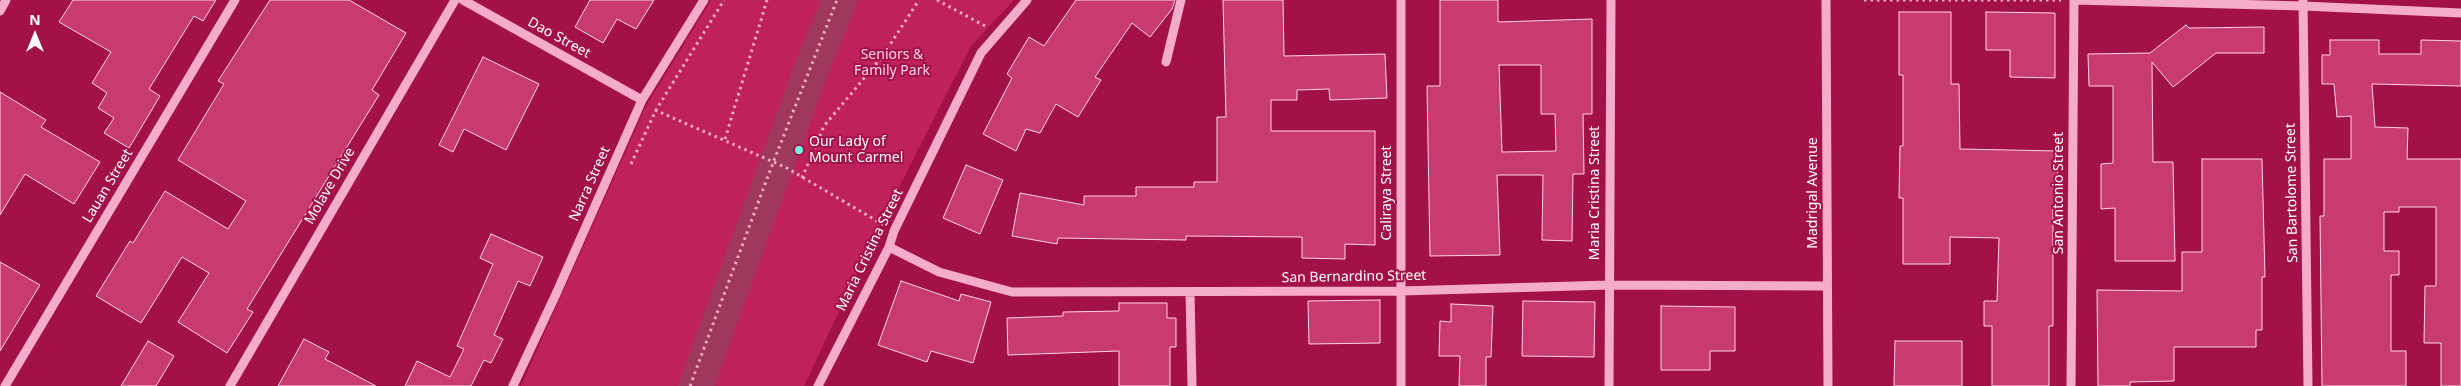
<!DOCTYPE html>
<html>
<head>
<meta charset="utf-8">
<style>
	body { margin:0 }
	#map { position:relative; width:2461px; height:386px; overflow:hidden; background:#a21246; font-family:"Noto Sans",sans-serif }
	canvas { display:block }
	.north { position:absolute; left:10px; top:10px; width:50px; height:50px; -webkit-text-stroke:4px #a21246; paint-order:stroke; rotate:0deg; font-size:14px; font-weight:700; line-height:20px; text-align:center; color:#fff }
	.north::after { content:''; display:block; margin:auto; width:18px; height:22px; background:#fff; clip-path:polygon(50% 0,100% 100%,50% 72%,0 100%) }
</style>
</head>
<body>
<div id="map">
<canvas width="2461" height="386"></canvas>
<div class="north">N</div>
</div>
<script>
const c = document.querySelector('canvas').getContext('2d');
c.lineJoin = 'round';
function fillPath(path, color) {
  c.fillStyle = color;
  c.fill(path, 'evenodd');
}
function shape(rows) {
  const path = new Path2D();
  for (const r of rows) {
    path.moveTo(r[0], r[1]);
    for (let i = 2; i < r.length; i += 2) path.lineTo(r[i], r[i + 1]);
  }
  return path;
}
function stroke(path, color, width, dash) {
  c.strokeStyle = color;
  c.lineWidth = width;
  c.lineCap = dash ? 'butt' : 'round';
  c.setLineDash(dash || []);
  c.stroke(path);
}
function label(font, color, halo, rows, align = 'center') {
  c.font = font + ' "Noto Sans",sans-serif';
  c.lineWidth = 4;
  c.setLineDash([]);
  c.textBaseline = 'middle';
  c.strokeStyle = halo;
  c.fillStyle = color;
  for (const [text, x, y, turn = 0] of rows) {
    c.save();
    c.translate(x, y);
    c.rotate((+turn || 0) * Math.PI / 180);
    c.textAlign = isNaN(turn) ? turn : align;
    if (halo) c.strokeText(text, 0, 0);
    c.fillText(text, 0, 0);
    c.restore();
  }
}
const green = shape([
	[711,0,1014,0,971,46,878,228,804,386,521,386,645,108]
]);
const river = shape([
	[696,386,811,70,840,0]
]);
const building = shape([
	[73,0,216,0,203,21,194,16,149,89,160,96,129,148,104,133,114,118,98,108,107,93,92,83,111,52,59,22,73,0],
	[270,0,349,0,406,33,372,90,379,95,247,309,253,312,227,353,178,322,209,273,182,257,141,323,96,296,130,241,133,243,165,191,228,229,246,201,178,160,224,84,218,81,270,0],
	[590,0,654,0,636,29,617,19,603,43,575,27,590,0],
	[1076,0,1175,0,1172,9,1150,37,1132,23,1095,77,1101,80,1078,117,1056,104,1040,133,1026,129,1016,151,983,134,1012,78,1007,74,1029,37,1044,46,1076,0],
	[1223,0,1283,0,1284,56,1385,54,1387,98,1330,100,1329,89,1297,90,1297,100,1271,100,1271,131,1375,131,1375,245,1345,244,1345,259,1302,258,1302,237,1186,236,1186,240,1058,238,1057,244,1012,236,1020,193,1084,205,1084,196,1136,196,1136,187,1194,187,1194,182,1217,182,1217,117,1226,117,1223,0],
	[1440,0,1498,0,1498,22,1592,19,1592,114,1583,114,1584,174,1573,174,1572,241,1542,240,1543,175,1497,175,1500,255,1430,256,1427,86,1440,86,1440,0],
	[1499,65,1541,65,1541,114,1555,114,1556,151,1502,152,1499,65],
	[1899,12,1951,12,1951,84,1959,84,1960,149,2058,151,2057,206,2053,206,2053,326,2049,326,2049,386,1992,386,1992,326,1984,326,1984,301,1997,301,1999,238,1950,237,1950,264,1903,264,1903,198,1899,198,1900,146,1903,146,1903,75,1899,75,1899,12],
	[1986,12,2055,13,2055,78,2010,77,2010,50,1986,50,1986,12],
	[2186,25,2189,28,2264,27,2264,53,2216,53,2173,87,2152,62,2153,162,2173,162,2175,261,2115,261,2115,208,2101,209,2101,164,2113,163,2113,86,2089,86,2088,54,2150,53,2186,25],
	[2330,40,2379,40,2379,54,2421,54,2421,40,2461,41,2461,86,2372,84,2375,127,2408,128,2407,159,2461,159,2461,386,2441,386,2441,343,2424,343,2425,286,2436,286,2436,207,2399,207,2399,212,2384,212,2384,251,2399,251,2399,275,2391,275,2391,351,2406,351,2406,386,2322,386,2320,216,2324,216,2324,159,2351,159,2351,116,2337,117,2334,84,2322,84,2322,55,2330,55,2330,40],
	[483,57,539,84,506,150,464,129,453,152,439,145,483,57],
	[0,92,46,120,41,127,100,162,74,204,25,174,0,215,0,92],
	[2202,159,2262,159,2265,277,2262,277,2262,330,2256,330,2256,347,2174,347,2174,381,2130,382,2130,386,2098,386,2097,290,2182,291,2182,252,2202,252,2202,159],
	[966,165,1003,180,980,234,943,218,966,165],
	[491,234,543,257,530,286,518,281,494,335,503,339,491,363,484,360,471,386,405,386,417,361,450,377,464,349,457,346,493,264,480,258,491,234],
	[0,262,40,285,0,351,0,262],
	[901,281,959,301,961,294,991,302,973,363,931,351,927,362,878,345,901,281],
	[1380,300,1380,343,1309,344,1308,301,1380,300],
	[1523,301,1595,302,1594,357,1522,356,1523,301],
	[1119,303,1167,303,1167,318,1176,318,1176,347,1170,347,1170,386,1119,386,1119,351,1008,355,1007,318,1063,316,1063,312,1119,311,1119,303],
	[1451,304,1493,306,1491,357,1486,357,1486,386,1459,386,1460,356,1439,356,1440,321,1451,322,1451,304],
	[1661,306,1735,307,1735,351,1710,351,1710,370,1661,370,1661,306],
	[304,339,329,352,325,359,376,386,278,386,304,339],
	[148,341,174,356,156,386,121,386,148,341],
	[1895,341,1962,341,1962,386,1894,386,1895,341]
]);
const path = shape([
	[937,0,987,27],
	[1864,0,2061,0],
	[655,110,785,167,884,225],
	[725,139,767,0],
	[631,164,656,110,724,0],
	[802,178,824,126,882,57,919,0],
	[690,386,771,168,837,0]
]);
const minor = shape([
	[463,0,642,100],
	[1401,0,1401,386],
	[1826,0,1828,386],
	[2074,0,2303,6,2461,13],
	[2303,1,2308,386],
	[0,11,6,0],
	[1166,62,1181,0],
	[889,247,939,272,1012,292,1401,291,1609,285,1827,286],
	[1190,292,1192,386],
	[5,386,235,0],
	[230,386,455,0],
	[513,386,556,294,642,100,704,0],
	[818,386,889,247,894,231,981,53,1027,0],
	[1609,386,1611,0],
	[2071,386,2074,0]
]);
const markers = [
	[799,150,5,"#70ffe1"]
];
const streetNames = [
	["Dao Street",559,38,29],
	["Narra Street",590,184,-66],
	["Lauan Street",108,186,-59],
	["Molave Drive",330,186,-60],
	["Caliraya Street",1387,193,-90],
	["Maria Cristina Street",1595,193,-90],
	["Madrigal Avenue",1813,193,-90],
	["San Antonio Street",2059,193,-90],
	["San Bartolome Street",2292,193,-91],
	["Maria Cristina Street",870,250,-64],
	["San Bernardino Street",1354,277,-1]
];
const parkNames = [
	["Seniors &",892,55],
	["Family Park",892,71]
];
const poiNames = [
	["Our Lady of",809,142],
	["Mount Carmel",809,158]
];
fillPath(green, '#bf215d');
stroke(river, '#9e385c', 35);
fillPath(building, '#c83b70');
stroke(building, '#fed5e5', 1);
stroke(path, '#f5acc8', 3, [2.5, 4]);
stroke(minor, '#f5acc8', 9);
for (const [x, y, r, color] of markers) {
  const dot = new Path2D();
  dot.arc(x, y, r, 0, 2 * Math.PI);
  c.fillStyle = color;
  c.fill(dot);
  stroke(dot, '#a21246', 2);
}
label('14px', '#fff', '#a21246', streetNames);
label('14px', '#fed5e5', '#a21246', parkNames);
label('14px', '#fff', '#a21246', poiNames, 'left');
</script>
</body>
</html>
